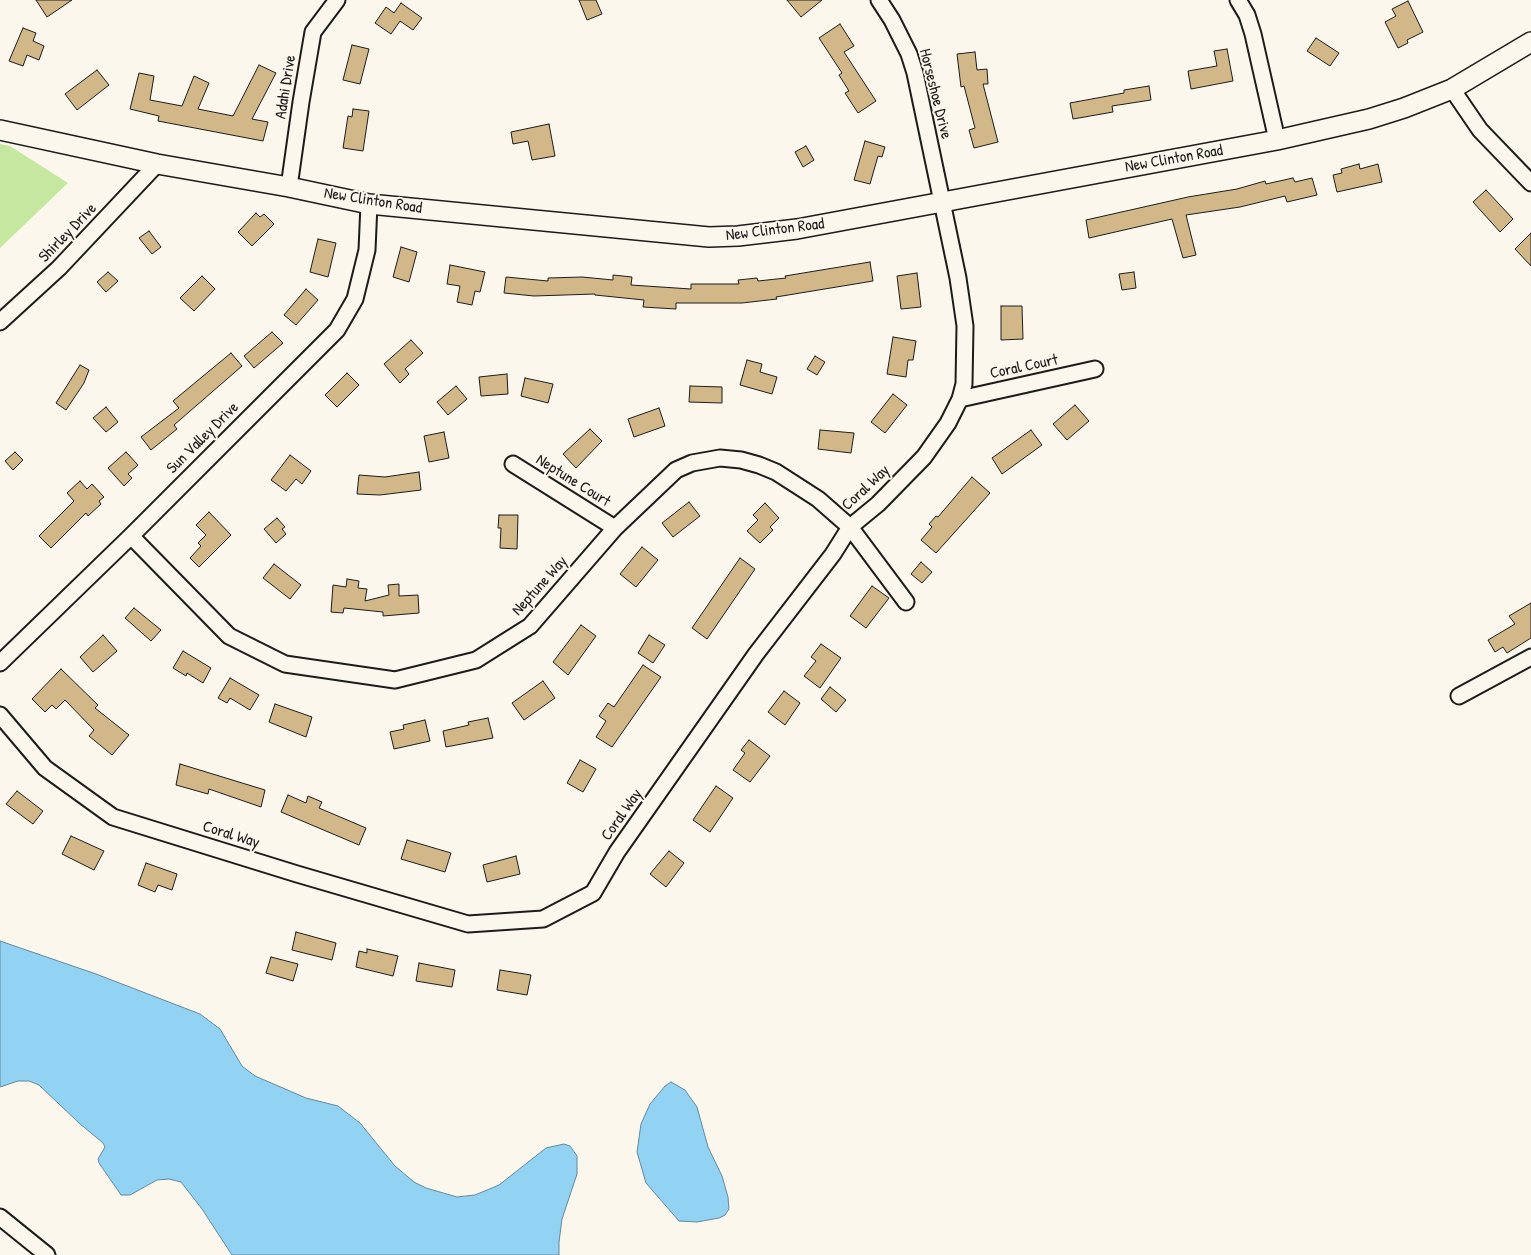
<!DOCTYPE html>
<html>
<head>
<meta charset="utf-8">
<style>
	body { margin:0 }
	canvas { display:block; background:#fbf7ec }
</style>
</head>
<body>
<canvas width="1531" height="1255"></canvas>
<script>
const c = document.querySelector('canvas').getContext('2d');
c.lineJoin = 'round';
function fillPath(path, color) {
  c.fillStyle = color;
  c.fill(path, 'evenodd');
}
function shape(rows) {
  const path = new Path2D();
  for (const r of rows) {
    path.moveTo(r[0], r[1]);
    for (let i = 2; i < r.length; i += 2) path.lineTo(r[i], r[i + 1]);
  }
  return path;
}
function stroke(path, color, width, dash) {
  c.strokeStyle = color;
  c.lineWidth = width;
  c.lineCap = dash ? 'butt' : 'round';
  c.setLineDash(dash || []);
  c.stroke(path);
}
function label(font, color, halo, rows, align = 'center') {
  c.font = font + ' "Patrick Hand",sans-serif';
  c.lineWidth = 4;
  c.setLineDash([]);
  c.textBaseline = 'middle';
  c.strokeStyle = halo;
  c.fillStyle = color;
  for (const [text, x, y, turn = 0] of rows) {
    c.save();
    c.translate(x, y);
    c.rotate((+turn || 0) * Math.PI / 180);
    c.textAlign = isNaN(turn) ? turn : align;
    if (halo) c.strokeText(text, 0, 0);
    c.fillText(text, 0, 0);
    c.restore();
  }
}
const green = shape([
	[0,144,10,146,68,183,0,248]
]);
const water = shape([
	[0,941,96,974,200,1014,220,1029,242,1066,255,1076,306,1098,338,1106,360,1123,395,1166,414,1182,426,1188,457,1197,475,1195,499,1185,546,1148,564,1144,570,1146,577,1156,577,1174,562,1219,559,1242,559,1255,232,1255,202,1209,181,1182,169,1179,157,1180,130,1195,121,1195,99,1163,98,1159,105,1147,103,1143,79,1123,39,1085,29,1081,18,1081,0,1087,0,941],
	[671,1082,685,1090,697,1107,708,1147,722,1176,728,1197,729,1209,725,1215,719,1218,697,1222,679,1221,646,1183,637,1152,641,1124,650,1104,665,1086,671,1082]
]);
const building = shape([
	[36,0,72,0,47,17,36,0],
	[579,0,596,0,602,14,587,20,579,0],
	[787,0,822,0,801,17,787,0],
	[1408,1,1423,32,1407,40,1408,43,1398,48,1385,22,1396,16,1392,9,1408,1],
	[401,3,422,18,413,30,400,21,391,34,375,23,386,7,394,13,401,3],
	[840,24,854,46,844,52,876,101,858,113,845,93,849,91,839,75,842,73,819,38,840,24],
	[23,28,36,33,33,41,44,46,39,60,27,55,23,66,9,61,23,28],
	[1316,38,1339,53,1330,66,1307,51,1316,38],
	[352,45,369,49,360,84,343,80,352,45],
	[1227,49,1233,81,1191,89,1188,71,1217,66,1214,51,1227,49],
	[975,52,977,70,987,69,988,84,983,84,998,142,974,148,969,130,975,128,964,86,961,87,957,54,975,52],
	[259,65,276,73,252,119,268,122,263,141,158,121,159,116,130,109,139,73,154,76,150,100,182,106,194,76,209,83,198,109,233,116,259,65],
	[97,70,109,85,77,110,65,94,97,70],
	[1149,86,1151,100,1112,106,1113,112,1073,119,1070,103,1124,93,1124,90,1149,86],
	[353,109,369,111,363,151,343,148,348,116,352,117,353,109],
	[549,124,555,156,532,160,528,141,513,144,511,132,549,124],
	[865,141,885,147,882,157,878,156,870,184,854,180,865,141],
	[806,146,814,160,803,167,795,152,806,146],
	[1359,164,1360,169,1378,164,1382,182,1337,192,1333,175,1342,173,1341,169,1359,164],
	[1293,178,1295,182,1312,178,1317,195,1287,202,1285,196,1240,207,1186,215,1196,255,1183,258,1172,219,1089,238,1086,220,1188,197,1237,189,1265,181,1266,184,1293,178],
	[1486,190,1513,219,1500,232,1473,202,1486,190],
	[256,213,260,217,264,214,274,224,252,246,238,232,256,213],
	[149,231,161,247,152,254,139,238,149,231],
	[1531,233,1531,266,1515,249,1531,233],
	[318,239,336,243,328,277,310,272,318,239],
	[401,247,417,252,409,282,393,277,401,247],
	[870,262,873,281,776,297,777,299,742,303,676,303,676,309,643,307,644,300,595,295,595,294,534,296,504,293,506,277,548,281,548,278,582,277,613,280,613,275,632,277,631,285,691,289,691,284,739,284,738,280,757,278,758,281,786,278,785,276,870,262],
	[450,265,485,272,480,292,475,291,472,305,457,302,460,286,447,284,450,265],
	[108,272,118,281,106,292,97,282,108,272],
	[1134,272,1136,288,1122,290,1119,274,1134,272],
	[917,273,921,307,901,309,897,276,917,273],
	[202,276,215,289,194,311,180,298,202,276],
	[306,289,318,300,296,325,284,315,306,289],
	[1001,306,1022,306,1023,339,1001,340,1001,306],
	[272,332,283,343,254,368,244,356,272,332],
	[893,337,916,341,913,360,908,360,906,377,887,374,893,337],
	[411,340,423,353,405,369,409,374,400,383,384,364,411,340],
	[231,353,242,366,174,425,177,429,151,450,141,437,179,408,173,401,231,353],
	[815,356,825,362,817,375,807,369,815,356],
	[747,360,762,364,760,372,777,377,772,394,740,385,747,360],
	[80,365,89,370,84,383,66,410,56,403,80,365],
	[347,373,359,385,337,407,325,395,347,373],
	[507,374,508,394,481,396,479,377,507,374],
	[525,378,553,384,548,403,521,396,525,378],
	[456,386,467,399,448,415,437,402,456,386],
	[690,386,722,387,722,403,689,402,690,386],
	[893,394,907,405,885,433,871,422,893,394],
	[1075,405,1089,421,1067,440,1053,424,1075,405],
	[106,407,118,422,106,432,93,418,106,407],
	[659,408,665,426,634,437,628,419,659,408],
	[590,429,602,441,576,468,563,454,590,429],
	[820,430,854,433,851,453,818,449,820,430],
	[1031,430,1042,445,1002,474,992,458,1031,430],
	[444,432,449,458,429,462,424,436,444,432],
	[15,452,23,460,13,470,5,461,15,452],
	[126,452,138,465,128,474,132,478,124,486,108,468,126,452],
	[290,455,311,471,302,484,296,479,286,491,271,480,290,455],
	[419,472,421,490,380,495,357,494,359,475,385,477,419,472],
	[972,477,990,493,936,553,921,540,932,527,929,524,936,516,938,517,972,477],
	[80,481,87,489,92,484,104,497,99,501,101,504,88,516,86,513,51,548,39,536,74,501,67,493,80,481],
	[689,502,700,516,673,537,662,523,689,502],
	[765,503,779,518,770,527,773,530,760,543,747,531,758,520,753,515,765,503],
	[209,512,231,535,199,567,190,558,201,546,198,543,206,535,196,525,209,512],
	[499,515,518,515,517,549,500,548,501,528,498,528,499,515],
	[277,518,285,527,282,529,286,534,276,543,264,529,277,518],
	[642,547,658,560,636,587,620,574,642,547],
	[740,558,755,569,707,639,692,628,740,558],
	[921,562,932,572,922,583,911,574,921,562],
	[274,564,301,585,290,599,263,578,274,564],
	[347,579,359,581,358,588,367,589,365,601,389,595,388,585,399,584,399,596,418,595,419,613,383,616,383,612,344,608,343,613,331,612,333,585,346,587,347,579],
	[872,586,889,598,866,628,850,616,872,586],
	[1531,603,1531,638,1507,653,1503,647,1495,652,1488,640,1515,624,1509,616,1531,603],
	[134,608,161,630,151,641,125,618,134,608],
	[581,625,596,636,568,675,553,662,581,625],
	[103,635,117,651,93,672,80,657,103,635],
	[649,635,665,645,653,663,638,653,649,635],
	[821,644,841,658,820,688,804,676,816,661,811,657,821,644],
	[183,651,211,668,203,683,187,673,186,676,173,668,183,651],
	[643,665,661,677,612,747,596,737,606,721,599,716,608,703,614,707,643,665],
	[61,669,98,705,95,708,129,735,112,755,89,736,94,730,65,700,56,709,52,705,45,712,32,699,61,669],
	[230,678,259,695,250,710,230,698,227,703,218,698,230,678],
	[543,681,555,698,524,720,512,703,543,681],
	[830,687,846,700,836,712,821,699,830,687],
	[784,691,800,703,785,725,768,712,784,691],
	[275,704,312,717,306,737,269,722,275,704],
	[488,718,493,738,446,747,443,731,469,725,468,722,488,718],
	[425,720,430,741,394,749,390,732,404,729,403,725,425,720],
	[749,740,770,756,750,782,733,770,745,753,741,750,749,740],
	[580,760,596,769,583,792,567,783,580,760],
	[180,764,265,790,261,807,209,789,208,794,176,785,180,764],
	[716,786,733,798,710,832,693,820,716,786],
	[17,791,43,811,33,824,6,804,17,791],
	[288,795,306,803,308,796,322,802,319,808,366,828,359,845,281,812,288,795],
	[71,836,104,851,94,870,62,854,71,836],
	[407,840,451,853,445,872,401,859,407,840],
	[669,851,684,863,666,887,650,874,669,851],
	[516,856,520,874,487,882,483,865,516,856],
	[146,863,177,874,172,890,158,885,155,892,138,885,146,863],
	[296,932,336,943,332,960,292,950,296,932],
	[367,949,398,956,393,976,356,967,359,951,367,953,367,949],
	[271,957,298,964,293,981,266,973,271,957],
	[419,963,455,970,452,987,416,981,419,963],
	[500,970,531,975,527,995,497,990,500,970]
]);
const minor = shape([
	[1238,0,1247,15,1253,34,1277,140],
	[1452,89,1480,130,1531,183],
	[289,187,301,102,313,32,337,0],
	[0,322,59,268,157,164],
	[960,399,1095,369],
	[513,464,615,528],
	[131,536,229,636,285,664,395,680,476,660,530,626,615,528,676,470,692,463,720,458,741,460,759,465,776,472,818,499,850,527,906,602],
	[0,663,131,536,337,330,355,299,367,250,369,204],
	[1459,696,1531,657],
	[0,715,45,768,113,817,297,874,468,924,543,919,593,893,617,852,756,654,833,554,850,527,878,504,924,457,948,423,960,399,964,384,965,326,958,278,915,73,909,54,892,20,879,0],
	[0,1217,47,1255]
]);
const tertiary = shape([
	[0,130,157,164,289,187,369,204,709,237,738,236,797,229,1277,140,1369,119,1404,108,1452,89,1531,42]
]);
const streetNames = [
	["Adahi Drive",286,87,-81],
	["Horseshoe Drive",935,94,76],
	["New Clinton Road",1174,159,-10],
	["New Clinton Road",373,201,9],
	["New Clinton Road",775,230,-7],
	["Shirley Drive",68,233,-46],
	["Coral Court",1024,367,-12],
	["Sun Valley Drive",203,438,-45],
	["Neptune Court",573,481,32],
	["Coral Way",866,488,-43],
	["Neptune Way",540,586,-48],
	["Coral Way",622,815,-55],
	["Coral Way",231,835,17]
];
fillPath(green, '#c5e7a0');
fillPath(water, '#92d2f3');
stroke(water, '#63899d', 1);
fillPath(building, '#d2b888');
stroke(building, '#1c1c1c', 1);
stroke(minor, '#1c1c1c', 19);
stroke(tertiary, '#1c1c1c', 22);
stroke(minor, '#fbf7ec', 15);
stroke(tertiary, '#fbf7ec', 19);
label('16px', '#1c1c1c', '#fbf7ec', streetNames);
</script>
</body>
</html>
